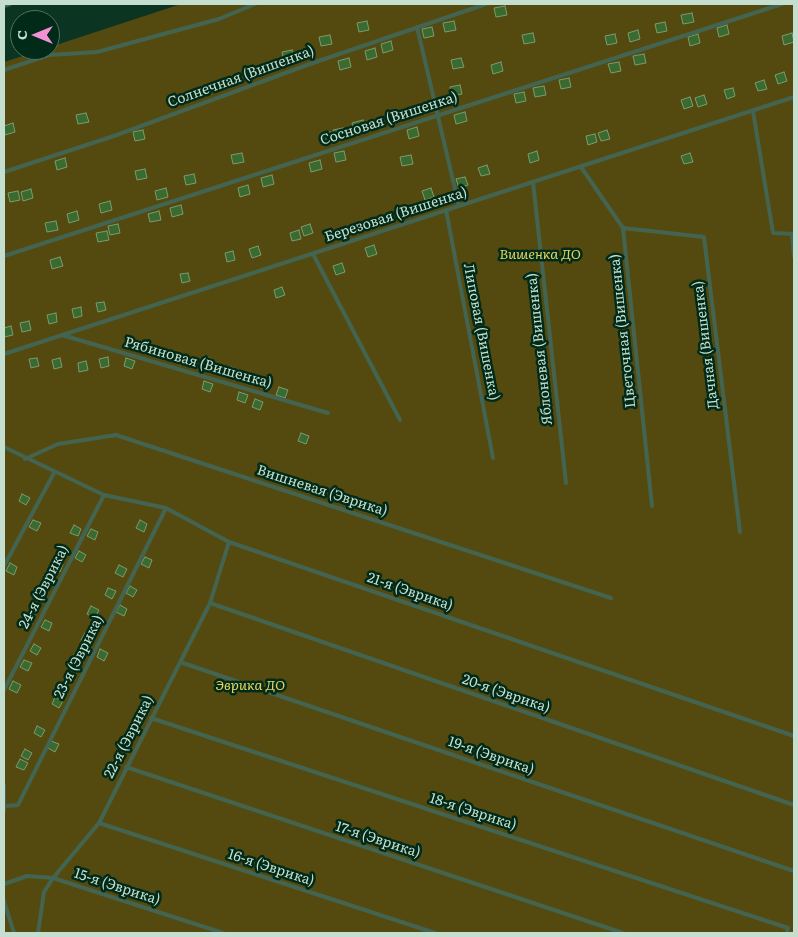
<!DOCTYPE html>
<html>
<head>
<meta charset="utf-8">
<style>
	body { margin:0 }
	#map { position:relative; width:798px; height:937px; overflow:hidden; background:#0c3422; font-family:Literata,serif }
	canvas { display:block }
	.frame { position:absolute; inset:0; border:5px solid #c4decf; pointer-events:none }
	.north { position:absolute; left:10px; top:10px; width:50px; height:50px; box-sizing:border-box; background:#012a18; border:1px solid #4f7261; border-radius:50%; rotate:270deg; font-size:14px; font-weight:700; line-height:20px; text-align:center; color:#c4decf }
	.north::after { content:''; display:block; margin:auto; width:18px; height:22px; background:#f391d5; clip-path:polygon(50% 0,100% 100%,50% 72%,0 100%) }
</style>
</head>
<body>
<div id="map">
<canvas width="798" height="937"></canvas>
<div class="frame"></div>
<div class="north">С</div>
</div>
<script>
const c = document.querySelector('canvas').getContext('2d');
c.lineJoin = 'round';
function fillPath(path, color) {
  c.fillStyle = color;
  c.fill(path, 'evenodd');
}
function shape(rows) {
  const path = new Path2D();
  for (const r of rows) {
    path.moveTo(r[0], r[1]);
    for (let i = 2; i < r.length; i += 2) path.lineTo(r[i], r[i + 1]);
  }
  return path;
}
function stroke(path, color, width, dash) {
  c.strokeStyle = color;
  c.lineWidth = width;
  c.lineCap = dash ? 'butt' : 'round';
  c.setLineDash(dash || []);
  c.stroke(path);
}
function label(font, color, halo, rows, align = 'center') {
  c.font = font + ' Literata,serif';
  c.lineWidth = 5;
  c.setLineDash([]);
  c.textBaseline = 'middle';
  c.strokeStyle = halo;
  c.fillStyle = color;
  for (const [text, x, y, turn = 0] of rows) {
    c.save();
    c.translate(x, y);
    c.rotate((+turn || 0) * Math.PI / 180);
    c.textAlign = isNaN(turn) ? turn : align;
    if (halo) c.strokeText(text, 0, 0);
    c.fillText(text, 0, 0);
    c.restore();
  }
}
const green = shape([
	[181,4,794,4,794,933,4,933,4,62,41,50,50,50,50,47]
]);
const building = shape([
	[505,6,507,15,496,17,494,8,505,6],
	[692,13,694,22,683,24,681,15,692,13],
	[367,21,369,30,359,32,357,23,367,21],
	[454,21,456,30,445,32,443,23,454,21],
	[665,22,667,31,657,33,655,24,665,22],
	[727,25,729,34,719,37,717,28,727,25],
	[432,27,434,36,424,38,422,29,432,27],
	[638,30,640,39,630,42,628,33,638,30],
	[533,33,535,42,524,44,522,35,533,33],
	[792,33,794,42,784,45,782,36,792,33],
	[615,34,617,43,607,45,605,36,615,34],
	[698,34,700,43,690,46,688,37,698,34],
	[330,35,332,44,321,46,319,37,330,35],
	[391,41,393,50,383,53,381,44,391,41],
	[375,48,377,57,367,60,365,51,375,48],
	[292,50,294,59,284,61,282,52,292,50],
	[644,54,646,63,635,65,633,56,644,54],
	[349,58,351,67,340,70,338,61,349,58],
	[461,58,464,67,453,69,451,60,461,58],
	[501,62,503,71,493,74,491,65,501,62],
	[619,62,621,71,611,73,608,64,619,62],
	[784,72,787,81,778,84,775,75,784,72],
	[569,78,571,87,561,89,559,80,569,78],
	[764,80,767,89,758,91,755,83,764,80],
	[460,85,462,94,452,96,450,87,460,85],
	[544,86,546,95,535,97,533,88,544,86],
	[733,88,735,96,727,99,724,90,733,88],
	[524,92,526,101,516,103,514,94,524,92],
	[704,95,707,104,698,107,695,98,704,95],
	[690,97,693,106,684,109,681,100,690,97],
	[465,112,467,121,456,124,454,115,465,112],
	[86,113,89,122,78,124,76,115,86,113],
	[363,120,365,129,354,132,352,123,363,120],
	[13,123,15,132,5,135,4,126,13,123],
	[417,127,419,136,409,139,407,130,417,127],
	[343,128,345,137,335,139,333,130,343,128],
	[143,130,145,139,135,141,133,132,143,130],
	[607,130,610,139,601,141,598,133,607,130],
	[330,132,333,141,322,143,320,134,330,132],
	[595,134,597,142,588,145,586,136,595,134],
	[344,151,346,160,336,162,334,153,344,151],
	[537,151,539,160,530,163,528,154,537,151],
	[242,153,244,162,233,164,231,155,242,153],
	[690,153,693,162,684,164,681,156,690,153],
	[411,155,413,164,402,166,400,157,411,155],
	[65,158,67,167,57,170,55,161,65,158],
	[320,160,322,169,311,172,309,163,320,160],
	[487,165,490,174,481,176,478,168,487,165],
	[145,169,147,178,137,180,135,171,145,169],
	[194,174,196,183,186,185,184,176,194,174],
	[272,175,274,184,263,187,261,178,272,175],
	[465,177,468,185,459,188,456,179,465,177],
	[248,185,250,194,240,197,238,188,248,185],
	[166,188,168,197,157,200,155,191,166,188],
	[431,188,434,197,425,200,422,191,431,188],
	[31,189,33,198,23,201,21,192,31,189],
	[18,191,20,200,10,202,8,193,18,191],
	[110,201,112,210,101,213,99,204,110,201],
	[181,205,183,214,172,217,170,208,181,205],
	[77,211,79,220,69,223,67,214,77,211],
	[159,211,161,220,150,222,148,214,159,211],
	[56,221,58,230,47,232,45,223,56,221],
	[118,224,120,233,110,235,108,226,118,224],
	[310,224,313,233,304,236,301,227,310,224],
	[299,230,301,239,292,241,290,233,299,230],
	[107,231,109,240,98,242,96,233,107,231],
	[374,245,377,254,368,257,365,248,374,245],
	[258,246,261,255,252,258,249,249,258,246],
	[233,251,235,260,227,262,225,253,233,251],
	[60,257,63,266,52,269,50,260,60,257],
	[342,263,345,272,336,275,333,266,342,263],
	[188,273,190,281,182,283,180,274,188,273],
	[282,287,285,295,276,298,274,290,282,287],
	[104,302,106,310,98,312,96,303,104,302],
	[81,307,82,316,74,318,72,309,81,307],
	[56,313,57,322,49,324,47,315,56,313],
	[29,321,31,330,22,332,20,323,29,321],
	[11,326,13,335,4,337,4,328,11,326],
	[204,356,212,359,210,367,201,364,204,356],
	[108,357,109,366,101,368,99,359,108,357],
	[37,358,39,366,31,368,29,359,37,358],
	[60,358,62,367,54,369,52,360,60,358],
	[126,358,135,361,132,369,124,366,126,358],
	[86,361,88,370,79,372,78,363,86,361],
	[231,367,239,370,237,378,228,375,231,367],
	[256,376,265,379,262,387,254,384,256,376],
	[204,381,213,384,210,392,202,389,204,381],
	[279,387,288,390,285,398,276,395,279,387],
	[239,392,248,395,245,403,237,400,239,392],
	[255,399,263,402,260,410,252,407,255,399],
	[301,433,309,436,306,444,298,441,301,433],
	[22,494,30,498,26,505,19,501,22,494],
	[33,520,41,523,37,531,29,527,33,520],
	[140,520,147,524,144,532,136,528,140,520],
	[74,525,81,529,78,536,70,533,74,525],
	[91,529,98,532,95,540,87,536,91,529],
	[79,551,86,555,82,562,75,558,79,551],
	[145,557,152,560,149,568,141,564,145,557],
	[56,560,63,564,60,572,52,568,56,560],
	[10,563,17,567,14,575,6,571,10,563],
	[119,565,127,569,123,577,115,573,119,565],
	[130,586,137,590,133,597,126,593,130,586],
	[108,588,116,591,112,599,105,595,108,588],
	[120,605,127,609,124,616,116,612,120,605],
	[91,606,99,610,95,618,87,614,91,606],
	[45,620,52,623,49,631,41,627,45,620],
	[85,633,92,637,89,644,81,640,85,633],
	[34,644,41,648,37,655,30,651,34,644],
	[100,649,108,653,104,661,97,657,100,649],
	[74,655,82,659,78,666,71,663,74,655],
	[24,660,32,663,28,671,20,667,24,660],
	[13,681,21,685,17,693,9,689,13,681],
	[55,697,63,701,59,708,52,704,55,697],
	[37,726,45,730,41,737,34,733,37,726],
	[51,741,59,744,55,752,48,748,51,741],
	[25,749,32,753,28,760,21,756,25,749],
	[20,759,28,763,24,770,16,767,20,759]
]);
const service = shape([
	[4,6,10,4],
	[417,27,459,206],
	[4,70,49,55,97,52,219,19,255,4],
	[753,111,773,233,794,234],
	[581,167,623,228,652,506],
	[4,172,114,136,307,65,486,4],
	[533,182,566,483],
	[446,210,493,458],
	[623,228,704,237,740,532],
	[792,234,794,256],
	[313,254,400,420],
	[4,256,782,4],
	[62,335,328,413],
	[4,354,794,97],
	[4,447,104,495,166,508,229,542,794,736],
	[25,459,58,444,116,435,611,598],
	[4,566,54,473],
	[210,603,794,805],
	[180,662,794,871],
	[4,690,104,495],
	[151,718,788,928,787,933],
	[126,767,623,933],
	[4,785,4,811],
	[5,806,18,805,166,508],
	[99,823,435,933],
	[4,884,27,876,53,878,223,933],
	[4,901,14,933],
	[38,933,44,892,53,878,99,823,210,603,229,542]
]);
const streetNames = [
	["Солнечная (Вишенка)",241,77,-20],
	["Сосновая (Вишенка)",389,119,-18],
	["Березовая (Вишенка)",396,215,-18],
	["Цветочная (Вишенка)",623,331,-96],
	["Липовая (Вишенка)",481,332,79],
	["Дачная (Вишенка)",706,345,-97],
	["Яблоневая (Вишенка)",540,349,-96],
	["Рябиновая (Вишенка)",198,363,16],
	["Вишневая (Эврика)",322,491,18],
	["24-я (Эврика)",44,587,-63],
	["21-я (Эврика)",410,592,19],
	["23-я (Эврика)",79,657,-63],
	["20-я (Эврика)",506,694,19],
	["22-я (Эврика)",129,737,-63],
	["19-я (Эврика)",491,756,19],
	["18-я (Эврика)",473,812,18],
	["17-я (Эврика)",378,840,18],
	["16-я (Эврика)",271,868,18],
	["15-я (Эврика)",117,887,18]
];
const parkNames = [
	["Вишенка ДО",540,255],
	["Эврика ДО",250,686]
];
fillPath(green, '#544a0f');
fillPath(building, '#3a6a2e');
stroke(building, '#7b9b73', 1);
stroke(service, '#446452', 4);
label('14px', '#c4decf', '#012a18', streetNames);
label('italic 14px', '#e5d260', '#012a18', parkNames);
</script>
</body>
</html>
